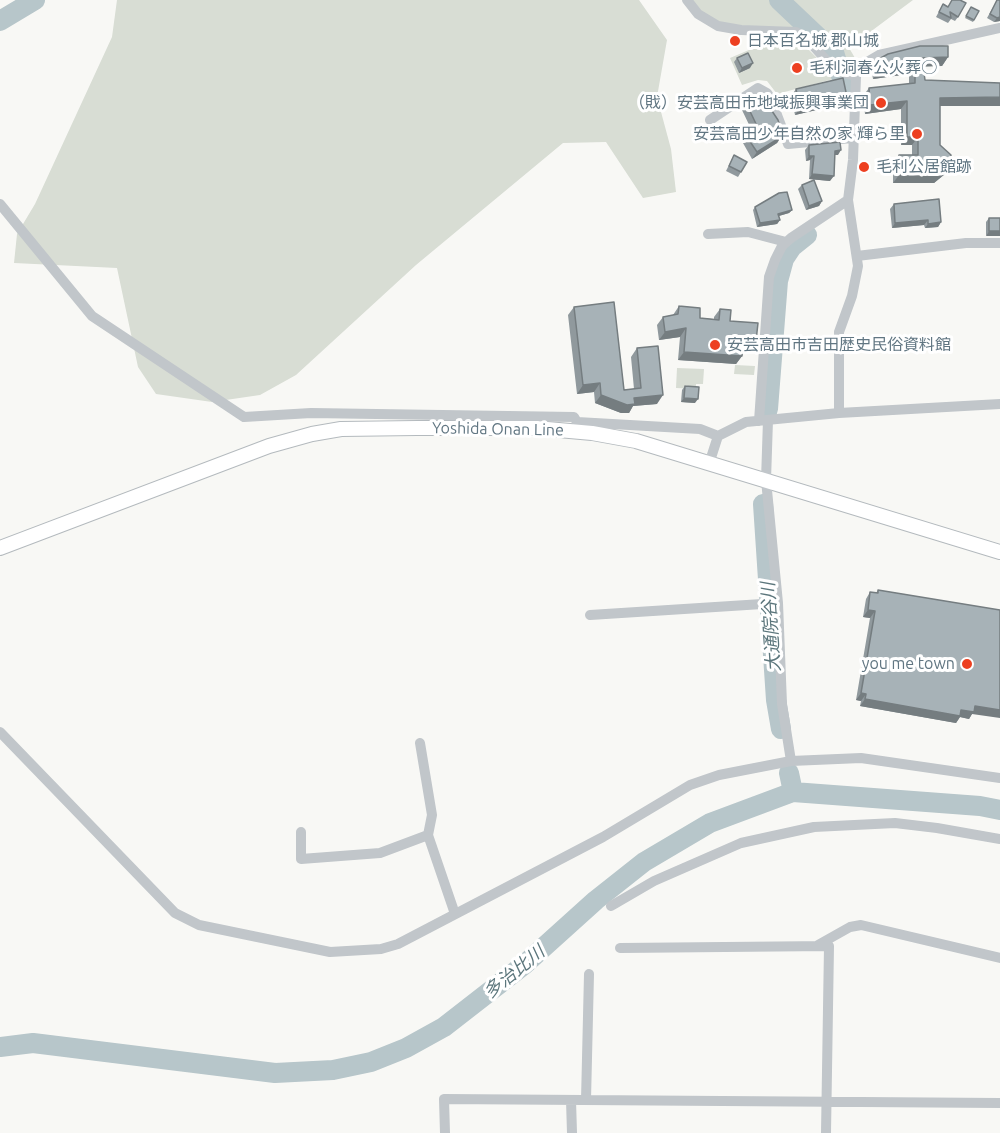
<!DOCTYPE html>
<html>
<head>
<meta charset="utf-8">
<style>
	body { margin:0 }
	canvas { display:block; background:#f8f8f5 }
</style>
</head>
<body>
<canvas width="1000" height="1133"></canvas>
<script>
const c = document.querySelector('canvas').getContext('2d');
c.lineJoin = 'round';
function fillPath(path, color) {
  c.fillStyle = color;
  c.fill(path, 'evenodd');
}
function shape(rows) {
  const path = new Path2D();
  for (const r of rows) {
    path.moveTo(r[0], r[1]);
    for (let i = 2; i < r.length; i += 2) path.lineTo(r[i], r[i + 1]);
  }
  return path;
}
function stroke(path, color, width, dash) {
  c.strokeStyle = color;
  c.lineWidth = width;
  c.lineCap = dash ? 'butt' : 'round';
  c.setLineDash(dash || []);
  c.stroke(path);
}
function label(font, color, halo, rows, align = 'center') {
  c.font = font + ' Ubuntu,"Noto Sans JP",sans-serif';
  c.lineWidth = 6;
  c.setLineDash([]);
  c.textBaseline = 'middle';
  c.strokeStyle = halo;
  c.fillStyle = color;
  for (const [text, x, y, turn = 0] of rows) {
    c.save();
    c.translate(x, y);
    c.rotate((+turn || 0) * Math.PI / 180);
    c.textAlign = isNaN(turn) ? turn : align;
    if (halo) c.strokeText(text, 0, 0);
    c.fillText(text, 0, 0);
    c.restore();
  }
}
const green = shape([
	[117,0,639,0,667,40,657,97,671,149,676,192,643,198,606,142,563,143,416,265,296,375,260,395,212,402,156,394,138,367,117,268,14,263,17,234,35,204,112,37],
	[692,0,913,0,850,47,842,36,855,58,849,66,834,62,811,38,719,22,701,11],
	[782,36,796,37,837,78,777,94,767,81,758,80,742,85,730,58],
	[735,365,755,366,754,375,734,374],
	[677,368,704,369,703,384,696,384,696,389,676,388]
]);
const river = shape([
	[779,0,834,52,844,86],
	[0,21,35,0],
	[768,409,778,281,784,259,792,247,807,235],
	[763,504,776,700,781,729],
	[789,773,793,792],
	[0,1047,33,1043,275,1073,333,1070,371,1062,406,1048,444,1027,525,964,596,900,644,862,710,823,793,792,980,806,1000,810]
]);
const minor = shape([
	[687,0,698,14,718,26,741,30,796,32,807,39,836,71,856,76],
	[710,120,758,88,767,93,771,99,788,144,852,138],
	[0,204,92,316,244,417,311,413,574,417,577,422,700,429,718,436],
	[708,234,748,232,786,242],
	[857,256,966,243,1000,243],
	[839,413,839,332,852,296,858,266,848,200,853,160,856,76,862,65,879,55,1000,28],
	[759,421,769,277,775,260,782,246,791,238,848,200],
	[709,464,718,436,746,422,839,413,1000,404],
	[778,603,782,704,791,761],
	[590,615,778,603,766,480,768,420],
	[0,732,175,913,199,925,330,952,381,949,398,944,603,837,690,785,719,775,791,761,861,758,1000,778],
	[420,743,432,815,428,835,455,914],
	[301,832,301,859,380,853,428,835],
	[611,906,654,881,741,843,814,827,895,823,937,828,1000,839],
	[818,945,850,927,861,925,1000,958],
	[620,948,829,946,826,1133],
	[571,1100,572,1133],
	[586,1100,589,974],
	[445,1133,444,1099,1000,1103]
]);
const major = shape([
	[0,548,269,446,312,434,341,429,417,428,536,428,592,433,636,441,1000,552]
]);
const wall = shape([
	[952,0,958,17,955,21,951,19,948,23,936,17,943,4,948,7],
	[997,0,1000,0,1000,21,994,22,987,18],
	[971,7,979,11,973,22,965,18],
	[948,57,942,66,923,66,925,80,1000,106,940,106,940,145,945,174,934,183,893,183,893,163,899,155,912,155,912,145,901,145,901,109,865,114,863,96,869,88,909,84,909,74,873,79,871,68,877,60],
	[737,58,750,68,739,73,734,62],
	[796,89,847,97,842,104,795,115,791,96],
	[746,103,772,106,771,109,778,133,781,137,777,143,752,159,743,143,747,137,753,133,742,110],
	[809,145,838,155,834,155,830,181,809,179,810,160,806,161,805,150],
	[734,155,741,172,738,177,726,171],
	[802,185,822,201,819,206,806,210,798,189],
	[894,204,941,222,938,227,925,228,924,225,892,228,890,209],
	[755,207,792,210,789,213,779,216,780,220,777,224,757,227,753,210],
	[989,218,1000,218,986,236,986,222],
	[679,306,700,318,714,319,714,317,720,309,730,321,756,341,751,349,742,348,742,356,736,364,678,360,680,337,659,340,657,325,663,317,673,315],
	[574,307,624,390,634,389,631,357,637,348,657,404,633,406,629,413,621,413,595,403,594,392,577,394,568,315],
	[685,386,695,403,681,402,682,390],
	[878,590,972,714,969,719,960,717,956,723,860,706,861,701,856,700,870,618,863,617,866,599,870,592,876,593]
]);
const shadedWall = shape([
	[1000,17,1000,21,994,22,997,18],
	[948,57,942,66,916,67,922,58],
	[753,63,750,68,739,73,742,68],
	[915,65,909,74,873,79,878,71],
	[847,97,842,104,795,115,800,108],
	[1000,97,1000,106,934,106,940,98],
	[907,101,901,109,865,114,870,105],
	[781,137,777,143,752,159,757,152],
	[907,137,918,137,912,145,901,145],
	[841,150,838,155,831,155,835,151],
	[809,156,814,156,810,160,806,161],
	[950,166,945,174,934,183,893,183,899,175],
	[812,174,834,176,830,181,809,179],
	[822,201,819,206,806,210,809,206],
	[792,210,789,213,775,217,778,214],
	[780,220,777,224,757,227,760,223],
	[928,220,924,225,892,228,895,223],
	[941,222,938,227,925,228,928,224],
	[989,231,1000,231,1000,236,986,236],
	[686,328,680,337,659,340,665,332],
	[743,340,756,341,751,349,737,348],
	[684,352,742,356,736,364,678,360],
	[600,383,594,392,577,394,583,385],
	[601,395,634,398,663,395,657,404,633,406,629,413,621,413,595,403],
	[684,398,698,399,695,403,681,402],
	[868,610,875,611,870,618,863,617],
	[861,693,866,694,861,701,856,700],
	[865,699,961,710,975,706,1000,710,1000,718,972,714,969,719,960,717,956,723,860,706]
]);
const building = shape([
	[952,0,960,0,966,3,958,17,950,12,951,18,939,12,943,4,948,7,952,0],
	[997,0,1000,0,1000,17,997,18,990,14,997,0],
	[971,7,979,11,974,20,966,16,971,7],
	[920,46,948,46,948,57,922,58,925,80,1000,83,1000,97,940,98,940,145,951,155,950,166,940,175,899,175,899,155,918,155,918,137,907,137,907,101,870,105,869,88,915,83,915,65,878,71,877,60,888,54,920,46],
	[748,53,753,63,742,68,737,58,748,53],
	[843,78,847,97,800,108,796,89,843,78],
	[767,94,772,106,770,108,778,120,781,129,777,131,781,137,757,152,747,137,759,130,746,103,767,94],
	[840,142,841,150,835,151,834,176,812,174,814,156,809,156,809,145,840,142],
	[734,155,747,162,741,172,729,166,734,155],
	[814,180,822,201,809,206,802,185,814,180],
	[787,192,792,210,778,214,780,220,760,223,755,207,779,193,787,192],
	[939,199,941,222,928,224,928,220,895,223,894,204,939,199],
	[989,218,1000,218,1000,231,989,231,989,218],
	[614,302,624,390,641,388,637,348,658,346,663,395,634,398,635,404,627,405,601,395,600,383,583,385,574,307,614,302],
	[679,306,700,308,700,318,719,320,720,309,731,310,730,321,758,323,756,341,743,340,742,356,684,352,686,328,665,332,663,317,678,314,679,306],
	[685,386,699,387,698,399,684,398,685,386],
	[878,590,1000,610,1000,710,975,706,974,712,961,710,960,716,865,699,866,694,861,693,875,611,868,610,870,592,878,593,878,590]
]);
const markers = [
	[735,41,6,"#ed4021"],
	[797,68,6,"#ed4021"],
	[881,103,6,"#ed4021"],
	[917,134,6,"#ed4021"],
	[864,167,6,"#ed4021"],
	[715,345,6,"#ed4021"],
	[967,664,6,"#ed4021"]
];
const poiNames = [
	["日本百名城 郡山城",747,41],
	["毛利洞春公火葬○",809,68],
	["（戝）安芸高田市地域振興事業団",869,103,"right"],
	["安芸高田少年自然の家 輝ら里",905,134,"right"],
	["毛利公居館跡",876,167],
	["安芸高田市吉田歴史民俗資料館",727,345],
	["you me town",955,664,"right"]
];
const streetNames = [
	["Yoshida Onan Line",498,429,1]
];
const waterNames = [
	["大通院谷川",771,627,-94],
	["多治比川",514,972,-39]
];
fillPath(green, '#d8ddd4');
stroke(river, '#b7c6ca', 20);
stroke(major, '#b4babe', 16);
stroke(minor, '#c1c6ca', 10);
stroke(major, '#fff', 14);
fillPath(wall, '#90999d');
fillPath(shadedWall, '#757d80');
fillPath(building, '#a7b2b7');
stroke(building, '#757d80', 1.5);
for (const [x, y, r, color] of markers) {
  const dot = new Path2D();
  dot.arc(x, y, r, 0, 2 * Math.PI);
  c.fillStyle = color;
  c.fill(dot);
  stroke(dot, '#fff', 2);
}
label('16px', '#617682', '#fff', poiNames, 'left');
label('16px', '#617682', '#fff', streetNames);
label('italic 18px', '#5c767c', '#fff', waterNames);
</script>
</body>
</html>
